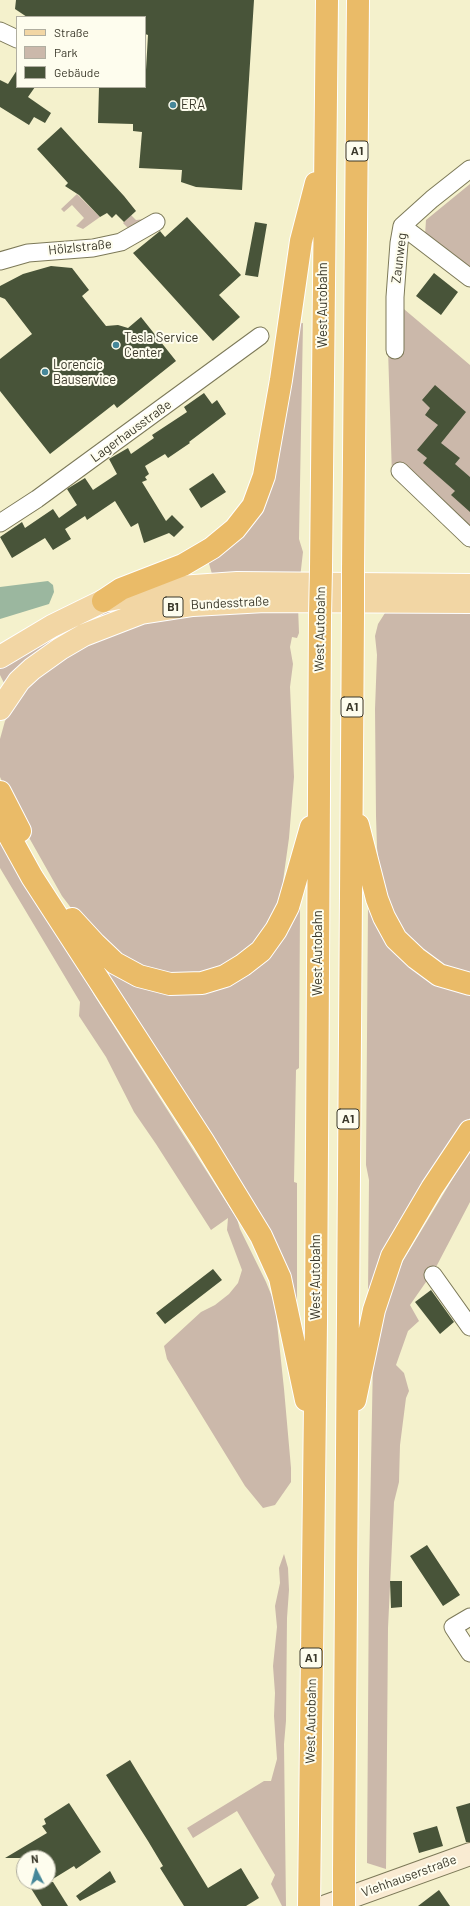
<!DOCTYPE html>
<html>
<head>
<meta charset="utf-8">
<style>
	body { margin:0 }
	#map { position:relative; width:470px; height:1906px; overflow:hidden; background:#f4f1cc; font-family:Barlow,sans-serif }
	canvas { display:block }
	.legend { position:absolute; left:16px; top:16px; width:130px; height:72px; box-sizing:border-box; background:#fefdee; border:1px solid #b0aea0; margin:0; padding:5px 7px; list-style:none; font-size:12px; color:#3a382a }
	.legend li { display:flex; align-items:center; gap:8px; height:20px }
	.legend b { width:20px; border:1px solid #b0aea0 }
	.north { position:absolute; left:16px; top:1850px; width:40px; height:40px; box-sizing:border-box; background:#fefdee; border:1px solid #b0aea0; border-radius:50%; rotate:354deg; font-size:11px; font-weight:700; line-height:16px; text-align:center; color:#3a382a }
	.north::after { content:''; display:block; margin:auto; width:14px; height:18px; background:#468799; clip-path:polygon(50% 0,100% 100%,50% 72%,0 100%) }
</style>
</head>
<body>
<div id="map">
<canvas width="470" height="1906"></canvas>
<ul class="legend">
<li><b style="height:5px;background:#f2d6a4"></b>Straße</li>
<li><b style="height:11px;background:#cbb8aa"></b>Park</li>
<li><b style="height:11px;background:#485439"></b>Gebäude</li>
</ul>
<div class="north">N</div>
</div>
<script>
const c = document.querySelector('canvas').getContext('2d');
c.lineJoin = 'round';
function fillPath(path, color) {
  c.fillStyle = color;
  c.fill(path, 'evenodd');
}
function shape(rows) {
  const path = new Path2D();
  for (const r of rows) {
    path.moveTo(r[0], r[1]);
    for (let i = 2; i < r.length; i += 2) path.lineTo(r[i], r[i + 1]);
  }
  return path;
}
function stroke(path, color, width, dash) {
  c.strokeStyle = color;
  c.lineWidth = width;
  c.lineCap = dash ? 'butt' : 'round';
  c.setLineDash(dash || []);
  c.stroke(path);
}
function label(font, color, halo, rows, align = 'center') {
  c.font = font + ' Barlow,sans-serif';
  c.lineWidth = 4;
  c.setLineDash([]);
  c.textBaseline = 'middle';
  c.strokeStyle = halo;
  c.fillStyle = color;
  for (const [text, x, y, turn = 0] of rows) {
    c.save();
    c.translate(x, y);
    c.rotate((+turn || 0) * Math.PI / 180);
    c.textAlign = isNaN(turn) ? turn : align;
    if (halo) c.strokeText(text, 0, 0);
    c.fillText(text, 0, 0);
    c.restore();
  }
}
const green = shape([
	[470,184,470,269,425,235,426,220],
	[77,194,100,217,83,229,76,226,84,218,72,205,64,212,61,209],
	[131,215,136,220,145,219,130,230,123,223],
	[398,304,470,365,470,548,392,476,388,349],
	[303,323,299,539,303,552,300,578,218,579,212,574,208,560,242,533,296,324],
	[190,596,5,685,0,675,0,668,38,645,111,608],
	[298,606,299,633,297,638,292,637,290,647,293,664,290,687,294,777,289,838,283,881,286,884,268,933,220,972,175,976,131,964,78,917,62,896,27,834,0,777,0,739,5,721,16,702,34,678,61,659,108,636,141,624,181,615],
	[396,610,470,611,470,977,440,966,402,932,382,886,377,848,376,816,375,709,377,655,375,636,378,624,385,613],
	[0,832,92,981,88,984,94,995,237,1219,240,1229,266,1282,275,1304,284,1389,291,1468,291,1482,275,1505,263,1508,245,1486,167,1359,164,1346,201,1312,215,1305,229,1294,238,1283,242,1270,227,1230,228,1218,211,1230,156,1144,134,1112,106,1057,79,1016,80,1002,0,868],
	[298,903,300,907,299,1068,296,1070,294,1182,297,1183,297,1300,294,1299,98,961,215,988],
	[369,904,470,991,470,1118,436,1171,368,1294,369,1180,366,1165,368,907],
	[470,1150,470,1202,435,1269,410,1305,419,1321,408,1331,396,1365,404,1373,409,1391,406,1398,400,1445,399,1482,394,1502,388,1628,386,1869,367,1863,369,1572,373,1359,383,1308,403,1261],
	[284,1554,288,1568,289,1590,287,1618,286,1721,284,1744,286,1906,282,1906,271,1884,275,1875,237,1811,193,1838,187,1828,264,1781,271,1781,277,1759,274,1716,275,1693,273,1666,277,1627,275,1606,280,1583,279,1568]
]);
const water = shape([
	[48,581,53,585,54,592,49,604,0,619,0,587]
]);
const building = shape([
	[16,0,254,0,242,190,196,187,181,182,182,170,139,168,142,132,133,131,133,124,98,123,99,87,145,87,148,35,145,34,145,17,27,17,15,9],
	[17,70,17,87,35,87,28,97,51,113,45,123,34,117,29,125,0,107,0,80,8,84],
	[61,127,124,196,136,211,124,222,116,214,112,218,107,213,100,217,79,195,65,186,68,183,37,149],
	[187,217,241,275,219,295,240,317,213,341,133,253,160,231,165,237],
	[255,222,267,224,258,277,245,275],
	[51,266,72,268,89,290,82,296,106,326,118,325,128,328,141,317,176,361,117,408,114,404,50,454,0,391,0,359,32,334,5,299,0,297,0,286,23,274],
	[434,273,458,292,441,315,416,296],
	[435,385,466,412,441,443,460,458,455,464,470,477,470,512,451,495,455,491,423,463,427,458,417,450,438,425,425,415,430,408,422,400],
	[204,393,212,404,217,400,226,414,189,442,190,443,168,458,165,454,145,466,149,474,145,477,147,480,142,482,166,521,172,515,184,527,174,537,169,533,144,543,138,523,131,527,115,501,87,520,85,516,65,529,71,539,53,550,45,538,12,558,0,537,22,522,25,528,53,509,59,518,77,505,67,489,85,478,93,490,117,474,109,459,128,448,131,454,154,438,152,435,187,412,184,407],
	[213,473,226,492,201,508,189,489],
	[213,1269,222,1280,165,1324,156,1313],
	[431,1290,454,1322,440,1334,415,1302],
	[427,1545,460,1595,443,1606,410,1556],
	[390,1581,402,1581,402,1607,391,1608],
	[130,1760,208,1888,241,1868,259,1898,246,1906,184,1906,160,1868,163,1866,148,1841,106,1775],
	[69,1803,101,1852,76,1869,74,1866,48,1882,48,1858,5,1858,47,1833,42,1826,46,1824,44,1819],
	[470,1803,470,1842,466,1842,456,1807],
	[437,1826,443,1846,419,1853,413,1833],
	[110,1871,116,1882,80,1901,76,1896],
	[27,1882,53,1882,68,1906,42,1906],
	[439,1890,450,1906,418,1906]
]);
const street = shape([
	[0,31,17,39],
	[402,226,432,199,470,169],
	[0,261,28,253,93,248,121,242,156,222],
	[395,350,395,297,399,243,402,226,470,278],
	[400,471,470,538],
	[0,523,37,499,260,336],
	[433,1275,470,1327],
	[470,1617,453,1627,470,1653]
]);
const secondary = shape([
	[326,1906,470,1854]
]);
const primary = shape([
	[0,657,52,626,103,601,180,587,237,583,470,585],
	[0,709,19,681,32,669,60,649,84,635,141,613,193,605,265,601,470,602]
]);
const highway = shape([
	[321,569,327,0],
	[353,570,358,0],
	[103,601,121,589,183,565,212,548,235,529,253,506,264,476,281,380,301,241,316,183],
	[0,792,20,831],
	[0,819,32,877,203,1141,261,1236,280,1278,306,1400],
	[358,825,377,899,384,917,396,939,416,958,439,975,470,984],
	[72,919,95,944,115,963,139,976,170,984,202,983,225,976,243,965,261,951,276,930,288,907,311,827],
	[355,1400,374,1310,392,1256,432,1188,470,1131],
	[344,1871,353,615],
	[309,1906,316,1321,320,616]
]);
const highwayBridge = shape([
	[353,570,353,615],
	[320,616,321,569],
	[344,1906,344,1871]
]);
const markers = [
	[173,105,4,"#468799"],
	[116,345,4,"#468799"],
	[45,372,4,"#468799"]
];
const shields = [
	[357,151,22],
	[173,607,20],
	[352,707,22],
	[348,1119,22],
	[311,1658,22]
];
const shieldNames = [
	["A1",357,151],
	["B1",173,607],
	["A1",352,707],
	["A1",348,1119],
	["A1",311,1658]
];
const poiNames = [
	["ERA",181,105],
	["Tesla Service",124,338],
	["Center",124,353],
	["Lorencic",53,365],
	["Bauservice",53,380]
];
const streetNames = [
	["Hölzlstraße",80,247,-6],
	["Zaunweg",399,258,-83],
	["West Autobahn",323,305,-90],
	["Lagerhausstraße",131,431,-36],
	["Bundesstraße",230,603,-3],
	["West Autobahn",320,629,-89],
	["West Autobahn",318,953,-90],
	["West Autobahn",316,1277,-90],
	["West Autobahn",311,1721,-89],
	["Viehhauserstraße",409,1876,-20]
];
fillPath(green, '#cbb8aa');
fillPath(water, '#9bb79f');
fillPath(building, '#485439');
stroke(street, '#7c7958', 19);
stroke(secondary, '#7c7958', 24);
stroke(primary, '#fff', 24);
stroke(highway, '#fff', 24);
stroke(street, '#fff', 17);
stroke(secondary, '#f9ebd2', 22);
stroke(primary, '#f2d6a4', 22);
stroke(highway, '#eabb68', 22);
stroke(highwayBridge, '#fff', 24, []);
stroke(highwayBridge, '#eabb68', 22);
for (const [x, y, r, color] of markers) {
  const dot = new Path2D();
  dot.arc(x, y, r, 0, 2 * Math.PI);
  c.fillStyle = color;
  c.fill(dot);
  stroke(dot, '#fefdee', 1.5);
}
for (const [x, y, w] of shields) {
  const box = new Path2D();
  box.roundRect(x - w / 2, y - 10, w, 20, 3);
  c.fillStyle = '#fefdee';
  c.fill(box);
  stroke(box, '#3a382a', 1);
}
label('bold 12px', '#3a382a', null, shieldNames);
label('13px', '#3a382a', '#fefdee', poiNames, 'left');
label('13px', '#3a382a', '#fefdee', streetNames);
</script>
</body>
</html>
